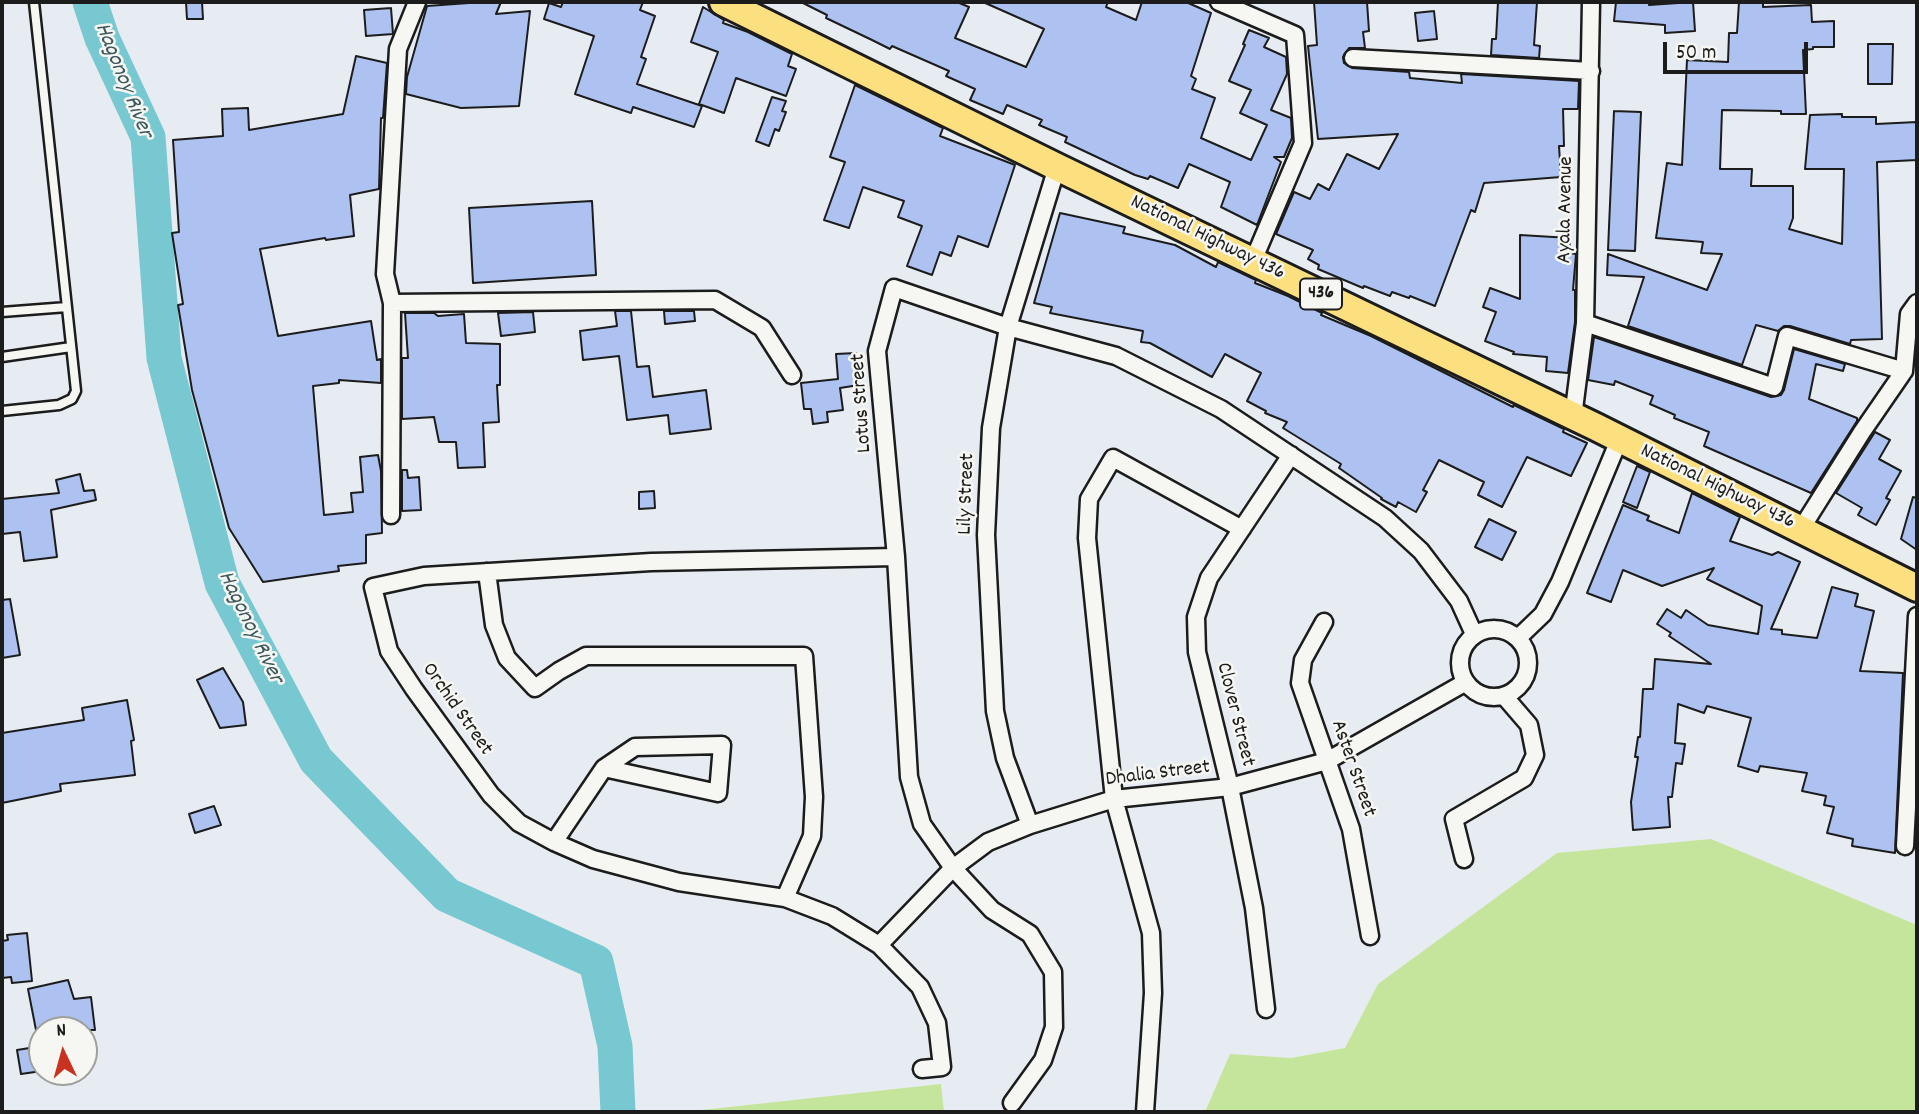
<!DOCTYPE html>
<html>
<head>
<meta charset="utf-8">
<style>
	body { margin:0 }
	#map { position:relative; width:1919px; height:1114px; overflow:hidden; background:#e7ecf2; font-family:Dekko,sans-serif }
	canvas { display:block }
	.frame { position:absolute; inset:0; border:4px solid #1c1c1c; pointer-events:none }
	.north { position:absolute; left:28px; top:1016px; width:70px; height:70px; box-sizing:border-box; background:#f6f6f2; border:2px solid #9f9f9c; border-radius:50%; rotate:355deg; font-size:19px; font-weight:700; line-height:28px; text-align:center; color:#1c1c1c }
	.north::after { content:''; display:block; margin:auto; width:24px; height:32px; background:#c8321e; clip-path:polygon(50% 0,100% 100%,50% 72%,0 100%) }
	.scale { position:absolute; left:1663px; top:42px; width:145px; height:32px; box-sizing:border-box; border:4px solid #1c1c1c; border-top:0; padding-left:9px; font-size:21px; line-height:24px; white-space:nowrap; color:#1c1c1c; -webkit-text-stroke:5px #f6f6f2; paint-order:stroke }
</style>
</head>
<body>
<div id="map">
<canvas width="1919" height="1114"></canvas>
<div class="frame"></div>
<div class="north">N</div>
<div class="scale">50 m</div>
</div>
<script>
const c = document.querySelector('canvas').getContext('2d');
c.lineJoin = 'round';
function fillPath(path, color) {
  c.fillStyle = color;
  c.fill(path, 'evenodd');
}
function shape(rows) {
  const path = new Path2D();
  for (const r of rows) {
    if (r.length === 3) {
      path.moveTo(r[0] + r[2], r[1]);
      path.arc(r[0], r[1], r[2], 0, 2 * Math.PI);
      continue;
    }
    path.moveTo(r[0], r[1]);
    for (let i = 2; i < r.length; i += 2) path.lineTo(r[i], r[i + 1]);
  }
  return path;
}
function stroke(path, color, width, dash) {
  c.strokeStyle = color;
  c.lineWidth = width;
  c.lineCap = dash ? 'butt' : 'round';
  c.setLineDash(dash || []);
  c.stroke(path);
}
function label(font, color, halo, rows, align = 'center') {
  c.font = font + ' Dekko,sans-serif';
  c.lineWidth = 5;
  c.setLineDash([]);
  c.textBaseline = 'middle';
  c.strokeStyle = halo;
  c.fillStyle = color;
  for (const [text, x, y, turn = 0] of rows) {
    c.save();
    c.translate(x, y);
    c.rotate((+turn || 0) * Math.PI / 180);
    c.textAlign = isNaN(turn) ? turn : align;
    if (halo) c.strokeText(text, 0, 0);
    c.fillText(text, 0, 0);
    c.restore();
  }
}
const green = shape([
	[1711,839,1917,925,1917,1112,1205,1112,1230,1054,1291,1058,1345,1048,1378,984,1557,853],
	[941,1084,944,1112,683,1112]
]);
const river = shape([
	[90,2,102,38,148,137,164,358,222,583,316,760,447,895,596,962,615,1046,618,1112]
]);
const building = shape([
	[186,2,202,2,203,19,187,19,186,2],
	[483,2,501,2,496,14,530,11,519,106,461,108,406,94,407,77,427,6,483,2],
	[563,2,643,2,640,10,655,16,641,57,646,59,637,84,702,106,694,127,633,107,631,113,575,94,594,36,544,19,549,3,561,7,563,2],
	[801,2,957,2,969,7,955,38,1026,67,1044,29,983,2,1108,2,1106,7,1136,20,1142,2,1186,2,1211,13,1191,76,1196,79,1192,89,1215,98,1201,138,1251,160,1267,125,1240,113,1251,90,1229,81,1245,45,1243,44,1249,30,1269,38,1264,47,1286,57,1287,74,1271,110,1291,118,1292,138,1284,157,1274,157,1281,162,1257,225,1221,207,1230,182,1189,164,1178,188,1150,176,1148,179,1135,175,1065,142,1067,137,1039,125,1042,120,1007,105,1003,114,970,100,975,89,946,76,949,71,892,46,890,49,872,40,826,18,827,15,801,2],
	[1314,2,1367,2,1369,31,1363,32,1365,48,1349,48,1343,57,1344,63,1352,68,1409,72,1410,78,1462,83,1461,74,1579,81,1578,109,1563,109,1564,146,1559,146,1561,177,1484,183,1475,212,1471,210,1435,306,1410,296,1409,298,1392,292,1390,296,1364,286,1363,288,1318,269,1319,265,1308,259,1313,250,1276,234,1294,192,1310,199,1318,184,1329,190,1347,154,1379,169,1398,134,1318,139,1308,46,1317,45,1314,2],
	[1498,2,1537,2,1534,45,1540,46,1539,58,1491,55,1492,39,1496,39,1498,2],
	[1616,2,1649,2,1649,5,1693,2,1695,31,1665,33,1665,25,1614,21,1616,2],
	[1739,2,1763,2,1763,7,1811,5,1812,22,1834,21,1834,47,1813,47,1813,49,1803,50,1806,114,1781,114,1781,111,1722,110,1720,169,1752,169,1751,186,1793,186,1793,218,1789,229,1842,244,1844,169,1805,169,1810,115,1842,114,1842,117,1876,117,1876,124,1917,122,1917,160,1877,162,1882,339,1851,340,1850,344,1790,326,1784,326,1778,331,1756,325,1742,365,1628,326,1644,277,1607,275,1608,254,1707,290,1722,254,1701,253,1703,242,1656,238,1667,163,1682,165,1687,60,1728,62,1729,33,1737,33,1739,2],
	[703,7,724,20,723,23,748,32,792,54,788,66,796,69,786,96,736,78,724,113,699,104,718,52,691,42,703,7],
	[391,8,393,34,366,36,364,10,391,8],
	[1434,11,1437,39,1418,41,1415,13,1434,11],
	[1868,44,1893,44,1892,84,1868,84,1868,44],
	[356,56,387,63,383,118,381,118,379,189,350,195,354,236,326,240,325,238,260,249,278,336,371,321,377,360,381,359,381,383,339,380,339,383,313,386,324,515,353,512,351,493,363,492,360,457,378,455,381,471,382,533,366,535,366,563,338,566,339,571,263,582,229,528,192,390,178,305,183,304,172,233,179,232,173,140,223,136,222,109,248,108,249,130,343,114,356,56],
	[855,85,943,128,940,136,1015,165,988,247,958,236,951,256,940,252,932,275,907,266,922,226,898,217,904,201,863,187,849,228,824,220,845,162,830,157,855,85],
	[772,97,786,101,782,111,786,112,779,131,775,129,769,146,756,141,772,97],
	[1614,111,1641,112,1635,251,1608,250,1614,111],
	[592,201,596,275,473,283,469,208,592,201],
	[1060,213,1125,227,1123,233,1175,245,1216,267,1218,262,1256,280,1255,283,1288,296,1322,313,1321,315,1371,336,1513,407,1514,405,1564,429,1563,432,1587,443,1571,476,1527,457,1502,507,1478,495,1484,482,1439,460,1423,490,1427,492,1416,512,1398,502,1396,507,1381,499,1382,498,1339,468,1341,464,1283,428,1287,422,1265,413,1266,411,1247,401,1261,373,1225,354,1212,377,1150,343,1141,342,1143,331,1050,313,1052,307,1034,303,1060,213],
	[1520,235,1570,238,1569,253,1576,254,1573,290,1575,290,1575,322,1568,373,1546,371,1547,357,1513,354,1514,352,1485,341,1496,312,1483,307,1490,288,1520,299,1520,235],
	[615,311,631,311,637,367,649,366,653,397,706,390,711,429,670,434,668,415,627,420,619,356,583,360,580,331,617,326,615,311],
	[664,311,694,311,695,321,665,324,664,311],
	[533,312,535,332,501,336,498,313,533,312],
	[405,313,434,313,438,316,464,314,466,343,500,344,500,385,497,385,499,422,483,423,485,467,458,468,456,442,439,442,434,417,402,419,402,358,408,358,405,313],
	[1594,337,1771,397,1781,395,1784,390,1794,349,1845,364,1843,371,1816,364,1809,399,1857,418,1857,421,1811,493,1704,446,1709,432,1674,418,1675,415,1650,404,1653,396,1615,381,1614,385,1588,380,1594,337],
	[856,353,859,385,840,388,843,410,827,412,828,422,813,424,811,409,804,409,801,383,838,379,836,354,856,353],
	[1875,432,1890,440,1879,459,1901,471,1886,498,1890,500,1876,525,1858,515,1862,508,1836,493,1875,432],
	[1637,466,1650,472,1637,508,1623,502,1637,466],
	[402,470,407,470,408,478,419,477,421,510,402,511,402,470],
	[80,474,84,491,94,490,96,500,51,510,57,557,24,561,20,532,2,534,2,499,59,493,56,480,80,474],
	[654,491,655,508,639,509,639,492,654,491],
	[1692,493,1740,517,1730,541,1772,555,1778,552,1800,562,1771,629,1782,630,1782,634,1817,638,1832,587,1858,594,1855,606,1874,611,1860,671,1903,673,1895,853,1852,846,1853,839,1827,833,1834,807,1824,805,1826,796,1802,791,1807,773,1760,766,1758,772,1738,766,1751,718,1707,706,1704,713,1678,704,1675,743,1685,744,1682,764,1676,763,1672,797,1668,797,1670,827,1633,830,1631,802,1638,757,1635,757,1638,737,1640,737,1643,689,1653,689,1655,659,1711,664,1669,636,1671,633,1657,624,1667,609,1681,618,1686,610,1708,625,1758,634,1762,606,1707,579,1714,568,1662,586,1623,570,1611,602,1587,593,1623,505,1649,516,1647,520,1679,533,1692,493],
	[1913,497,1917,498,1917,550,1901,539,1913,497],
	[1489,519,1516,532,1502,560,1475,547,1489,519],
	[10,599,20,655,2,658,2,600,10,599],
	[223,668,243,702,246,725,220,728,197,680,223,668],
	[127,700,134,740,131,741,135,775,60,784,61,791,2,803,2,733,84,720,82,708,127,700],
	[214,806,221,825,195,833,189,814,214,806],
	[27,933,32,981,12,983,11,977,2,978,2,941,8,940,7,935,27,933],
	[68,980,74,999,91,997,95,1030,36,1030,28,989,68,980],
	[42,1046,42,1071,21,1074,17,1050,42,1046]
]);
const lane = shape([
	[2,312,67,307],
	[2,357,71,347],
	[2,411,59,405,72,399,76,391,34,2]
]);
const street = shape([
	[1219,2,1295,35,1303,143,1253,261],
	[1353,58,1591,71],
	[392,303,715,300,762,328,792,375],
	[1585,323,1774,387,1787,336,1904,371],
	[1573,417,1585,323,1591,2],
	[391,515,392,303,385,274,398,49,417,2],
	[1801,529,1862,432,1904,371,1909,314,1917,303],
	[896,557,651,562,424,576,373,587,389,651,414,689,491,795,519,823,554,842,593,859,679,882,785,898,832,916,879,945,920,987,937,1023,942,1067,922,1069],
	[487,572,494,625,507,658,535,688,559,671,586,656,804,656,814,797,812,836,785,898],
	[1324,622,1303,660,1300,683,1351,829,1370,936],
	[1494,663,34],
	[1518,638,1543,614,1560,582,1619,440],
	[1030,825,1005,758,995,711,986,535,991,428,1008,327,1057,167],
	[554,842,604,768,635,747,722,745,718,793,604,768],
	[1905,846,1917,616],
	[1464,859,1454,819,1524,778,1535,755,1529,725,1504,696],
	[879,945,953,868,988,842,1030,825,1114,799,1230,787,1327,761,1466,682],
	[1266,1009,1254,908,1230,787,1197,652,1196,617,1209,578,1291,455],
	[1012,1103,1043,1060,1054,1027,1053,972,1030,934,992,910,953,868,922,824,909,777,896,557,877,351,894,288,1008,327,1116,356,1221,409,1385,518,1421,551,1459,601,1474,634],
	[1145,1112,1153,993,1151,933,1114,799,1087,538,1089,499,1113,458,1242,529]
]);
const primary = shape([
	[723,2,1057,167,1596,427,1917,588]
]);
const shields = [
	[1321,294,42]
];
const shieldNames = [
	["436",1321,294]
];
const streetNames = [
	["Ayala Avenue",1567,210,-89],
	["National Highway 436",1207,239,26],
	["Lotus Street",863,403,-94],
	["National Highway 436",1717,488,26],
	["Lily Street",968,494,-88],
	["Orchid Street",456,710,55],
	["Clover Street",1234,715,76],
	["Aster Street",1352,769,71],
	["Dhalia Street",1158,775,-7]
];
const waterNames = [
	["Hagonoy River",122,81,68],
	["Hagonoy River",249,628,64]
];
fillPath(green, '#c5e59d');
stroke(river, '#78c8d2', 35);
fillPath(building, '#adc2f1');
stroke(building, '#1c1c1c', 2);
stroke(lane, '#1c1c1c', 13);
stroke(street, '#1c1c1c', 21);
stroke(primary, '#1c1c1c', 32);
stroke(lane, '#f6f6f2', 8);
stroke(street, '#f6f6f2', 16);
stroke(primary, '#fce080', 26);
for (const [x, y, w] of shields) {
  const box = new Path2D();
  box.roundRect(x - w / 2, y - 15.5, w, 31, 5);
  c.fillStyle = '#f6f6f2';
  c.fill(box);
  stroke(box, '#1c1c1c', 2);
}
label('bold 19px', '#1c1c1c', null, shieldNames);
label('21px', '#1c1c1c', '#f6f6f2', streetNames);
label('italic 23px', '#3c585c', '#f6f6f2', waterNames);
</script>
</body>
</html>
